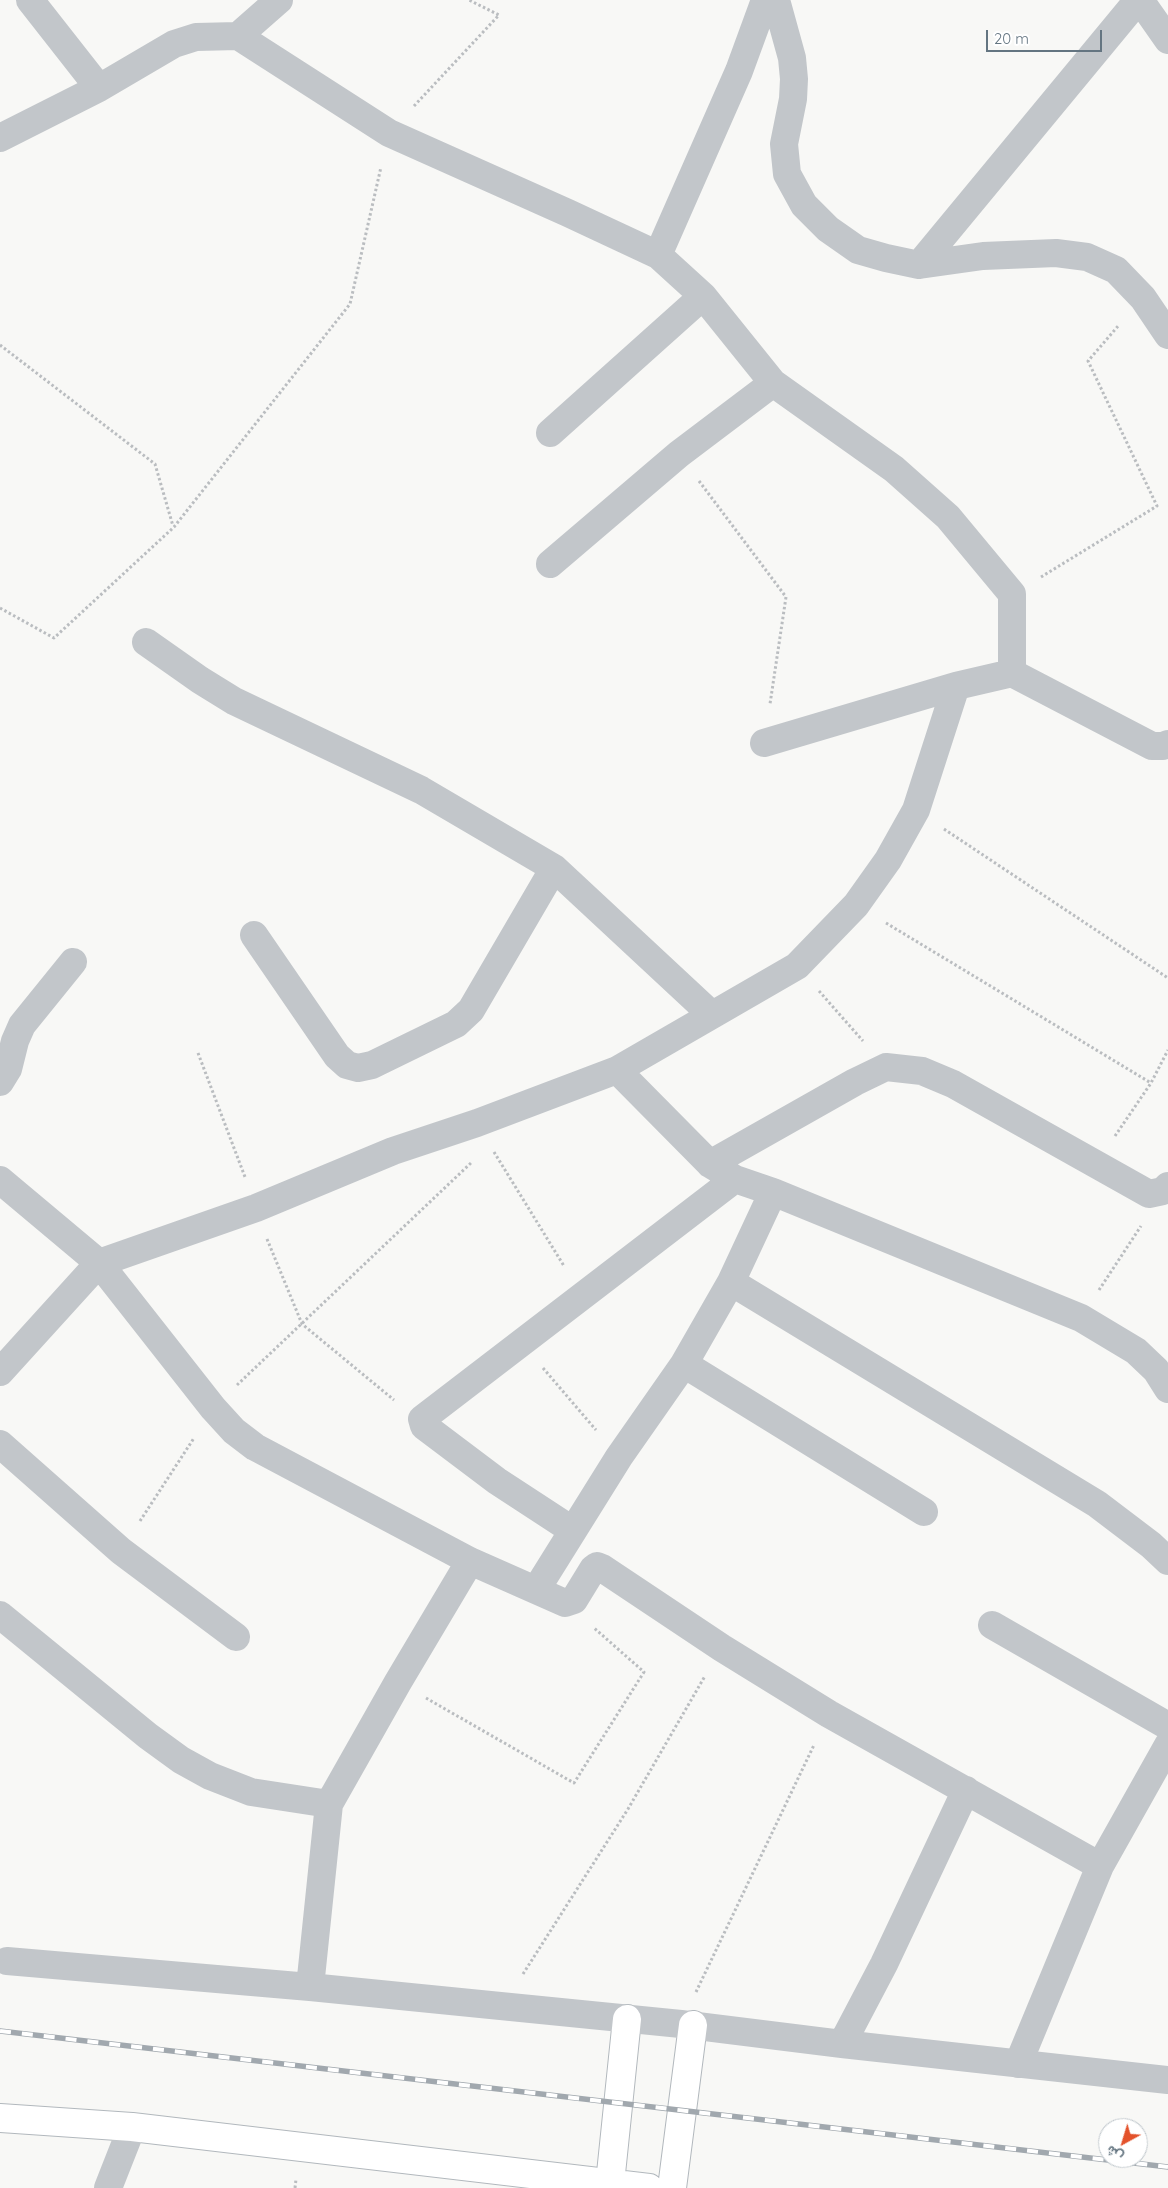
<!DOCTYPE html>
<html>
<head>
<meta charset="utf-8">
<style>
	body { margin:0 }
	#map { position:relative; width:1168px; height:2188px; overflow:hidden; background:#f8f8f6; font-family:Quicksand,Vazirmatn,sans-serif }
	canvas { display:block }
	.north { position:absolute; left:1098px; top:2118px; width:50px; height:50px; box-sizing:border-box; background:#fff; border:1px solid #c1c8cd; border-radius:50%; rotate:219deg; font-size:14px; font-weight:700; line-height:20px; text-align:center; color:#647581 }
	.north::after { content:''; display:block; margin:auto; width:18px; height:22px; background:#e3522b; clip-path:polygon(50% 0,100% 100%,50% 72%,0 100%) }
	.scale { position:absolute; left:986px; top:30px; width:116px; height:22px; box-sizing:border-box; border:2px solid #647581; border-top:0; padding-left:6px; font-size:15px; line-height:18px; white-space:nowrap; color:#647581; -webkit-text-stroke:4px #fff; paint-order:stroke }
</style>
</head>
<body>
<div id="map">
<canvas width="1168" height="2188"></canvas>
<div class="north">ش</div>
<div class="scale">20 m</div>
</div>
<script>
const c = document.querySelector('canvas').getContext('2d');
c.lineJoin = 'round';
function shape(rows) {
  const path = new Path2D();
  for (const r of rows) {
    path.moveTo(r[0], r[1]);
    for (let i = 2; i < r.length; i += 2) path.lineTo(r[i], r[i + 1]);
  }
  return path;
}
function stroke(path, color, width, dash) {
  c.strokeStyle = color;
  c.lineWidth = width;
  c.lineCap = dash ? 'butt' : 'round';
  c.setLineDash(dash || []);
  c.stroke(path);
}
const path = shape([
	[414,106,499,15,469,0],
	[0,345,155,464,173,526],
	[699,481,786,597,770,704],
	[1041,577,1157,506,1088,361,1119,325],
	[0,608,54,638,174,527,350,304,381,167],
	[944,829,1168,978],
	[886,923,1151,1083],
	[819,991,863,1041],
	[198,1053,245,1177],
	[1115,1136,1151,1083,1168,1050],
	[494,1152,564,1266],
	[267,1239,302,1324,394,1400],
	[1099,1290,1141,1226],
	[543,1368,596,1430],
	[237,1385,472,1162],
	[140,1521,194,1438],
	[426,1698,574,1783,644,1672,593,1627],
	[523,1974,628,1809,705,1676],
	[696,1992,814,1745],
	[295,2188,296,2179]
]);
const street = shape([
	[30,0,99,88],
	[776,0,792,58,794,79,793,99,784,144,787,174,804,205,828,229,858,250,886,258,919,265,983,256,1056,253,1087,257,1116,270,1143,298,1168,335],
	[1140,0,1168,40],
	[238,36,279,0],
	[0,138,99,88,174,44,196,37,238,36,389,133,568,213,658,255,703,296,773,383,894,469,948,517,1012,594,1012,673],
	[658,255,739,71,765,0],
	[919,265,1138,0],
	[550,433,703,296],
	[550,564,679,454,773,383],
	[146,642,200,680,234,701,421,790,554,868,712,1015],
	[764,743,956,686,1012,673,1152,746,1163,746,1168,744],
	[254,935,337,1056,347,1065,358,1068,372,1065,456,1024,471,1010,554,868],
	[617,1070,710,1164,735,1179,773,1192,1081,1318,1136,1351,1156,1370,1168,1389],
	[0,1082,8,1069,15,1041,22,1025,73,962],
	[710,1164,855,1082,886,1067,922,1071,953,1084,1149,1194,1163,1191,1168,1186],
	[0,1180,99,1263,213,1408,234,1431,255,1447,470,1561,565,1603,574,1600,593,1569,597,1566,602,1568,722,1648,829,1714,1100,1866],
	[731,1282,1097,1504,1151,1545,1168,1561],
	[684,1364,924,1512],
	[0,1372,99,1263,256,1208,393,1151,477,1123,617,1070,797,966,856,905,888,860,916,810,956,686],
	[0,1444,121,1551,236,1637],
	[572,1530,497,1481,424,1426,422,1419,735,1179],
	[536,1590,619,1457,684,1364,731,1282,773,1192],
	[0,1615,148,1736,181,1760,210,1776,251,1792,329,1804],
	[992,1625,1168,1726],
	[7,1961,310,1987,681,2024,842,2044,1168,2080],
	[310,1987,329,1804,398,1682,470,1561],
	[842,2044,884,1964,966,1790],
	[1018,2064,1100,1866,1168,1745],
	[108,2188,132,2127]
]);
const secondary = shape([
	[0,2118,132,2127,649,2188],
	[610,2183,627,2019],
	[672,2188,693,2025]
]);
const rail = shape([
	[0,2031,1168,2167]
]);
stroke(secondary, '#b2b8bd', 30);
stroke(path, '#babdc0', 3, [2.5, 2.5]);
stroke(street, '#c2c6ca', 28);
stroke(secondary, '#fff', 28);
stroke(rail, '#a1a8ae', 5.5);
stroke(rail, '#fff', 4, [11]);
</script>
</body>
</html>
